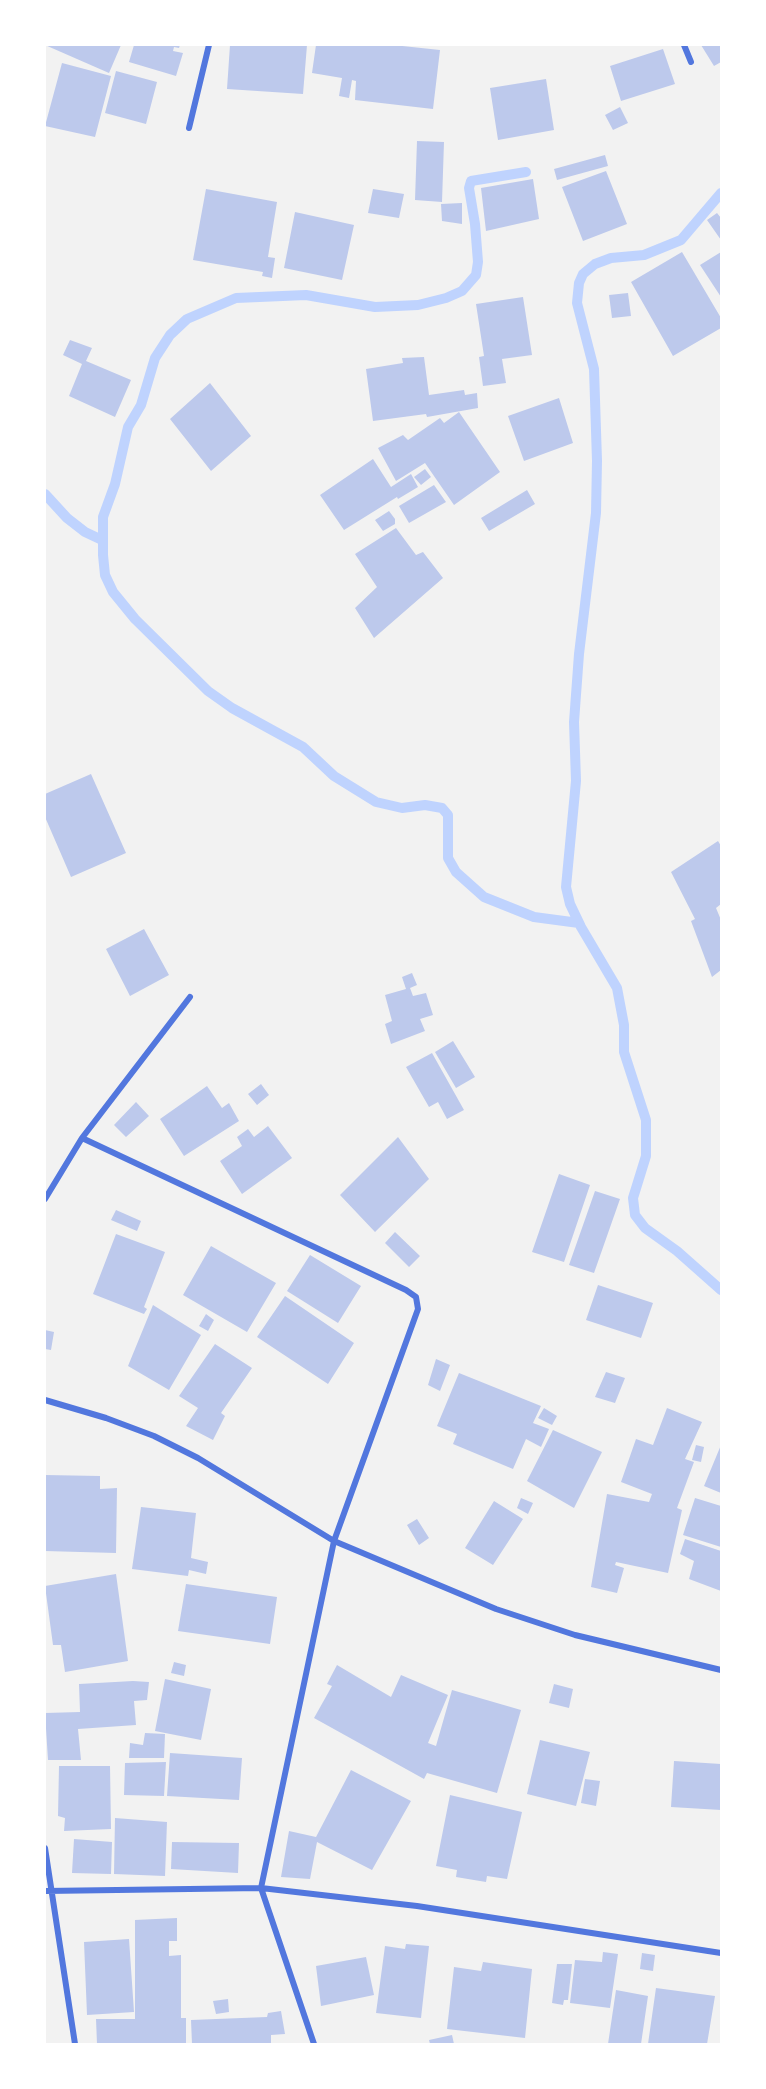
<!DOCTYPE html>
<html>
<head>
<meta charset="utf-8">
<style>
	body { margin:0 }
	#map { position:relative; width:766px; height:2089px; overflow:hidden; background:#f2f2f2; font-family:Literata,serif }
	canvas { display:block }
	.frame { position:absolute; inset:0; border:46px solid #fff; pointer-events:none }
</style>
</head>
<body>
<div id="map">
<canvas width="766" height="2089"></canvas>
<div class="frame"></div>
</div>
<script>
const c = document.querySelector('canvas').getContext('2d');
c.lineJoin = 'round';
function shape(rows) {
  const path = new Path2D();
  for (const r of rows) {
    path.moveTo(r[0], r[1]);
    for (let i = 2; i < r.length; i += 2) path.lineTo(r[i], r[i + 1]);
  }
  return path;
}
function stroke(path, color, width, dash) {
  c.strokeStyle = color;
  c.lineWidth = width;
  c.lineCap = dash ? 'butt' : 'round';
  c.setLineDash(dash || []);
  c.stroke(path);
}
function fillPath(path, color) {
  c.fillStyle = color;
  c.fill(path, 'evenodd');
}
const stream = shape([
	[526,172,471,181,469,188,475,224,478,262,476,275,462,291,446,298,418,305,375,307,306,295,236,298,187,319,170,335,155,358,141,405,128,427,115,484,103,517,103,555,105,575,113,592,135,619,208,691,232,708,303,747,334,776,376,802,402,808,425,805,442,808,448,815,448,858,456,872,484,897,534,917,579,923],
	[721,193,681,240,644,255,611,258,595,264,583,274,579,283,577,303,594,369,597,461,596,513,579,654,574,722,576,781,566,887,570,904,581,927,617,988,624,1025,624,1052,646,1120,646,1156,633,1198,635,1215,645,1228,677,1251,721,1290],
	[45,494,67,518,85,532,102,540]
]);
const building = shape([
	[45,45,121,45,109,73],
	[134,45,180,45,179,48,174,47,173,51,183,53,176,76,129,62],
	[230,45,307,45,303,94,227,89],
	[316,45,393,45,440,50,433,109,355,100,356,81,352,80,349,98,339,96,342,78,312,73],
	[701,45,721,45,721,62,714,66],
	[663,49,675,84,621,101,610,66],
	[62,63,111,76,95,137,45,126],
	[116,71,157,82,146,124,105,113],
	[546,79,554,130,498,140,490,88],
	[620,107,628,123,613,130,605,115],
	[417,141,444,142,442,202,415,200],
	[605,155,608,166,557,180,554,169],
	[606,171,627,224,583,241,562,187],
	[533,179,539,219,486,231,481,188],
	[206,189,277,202,268,257,275,258,272,278,262,276,263,272,193,260],
	[373,189,404,194,399,218,368,213],
	[462,203,462,224,442,221,441,204],
	[295,212,354,225,342,280,284,268],
	[717,213,721,218,721,240,707,220],
	[682,252,721,318,721,328,673,356,631,282],
	[721,252,721,297,700,265],
	[628,293,631,316,612,318,609,295],
	[523,297,532,355,502,359,506,383,483,386,479,357,484,356,476,304],
	[70,340,92,348,86,361,131,380,115,417,69,396,82,364,63,355],
	[424,357,429,395,464,390,465,395,477,393,478,408,427,417,426,414,373,421,366,369,403,363,402,358],
	[210,383,251,436,211,471,170,419],
	[559,398,573,443,524,461,508,416],
	[459,412,500,472,454,505,425,463,396,481,378,448,403,435,408,440,440,418,444,423],
	[373,459,391,487,411,474,418,487,398,499,397,497,344,530,320,495],
	[425,469,431,477,421,485,414,477],
	[434,485,446,502,409,523,399,506],
	[527,490,535,504,489,531,481,518],
	[389,511,395,519,395,524,383,531,375,520],
	[396,528,416,555,423,552,443,578,374,638,355,608,377,587,355,554],
	[91,774,126,853,71,877,45,817,45,794],
	[718,841,721,846,721,904,716,908,721,920,721,970,712,977,691,921,695,919,671,872],
	[144,929,169,975,130,996,106,949],
	[412,973,417,985,410,988,413,996,426,993,433,1015,420,1019,425,1031,391,1044,385,1024,392,1021,385,995,406,989,402,977],
	[453,1041,475,1077,456,1088,435,1052],
	[432,1053,464,1110,447,1119,438,1102,429,1107,406,1067],
	[261,1084,269,1095,257,1105,248,1094],
	[207,1086,222,1108,229,1103,239,1121,184,1156,160,1119],
	[136,1102,149,1116,126,1137,114,1125],
	[268,1126,292,1158,242,1194,220,1161,242,1146,237,1137,248,1129,254,1137],
	[398,1137,429,1179,375,1232,340,1195],
	[559,1174,590,1185,564,1262,532,1252],
	[595,1191,620,1199,594,1273,569,1265],
	[116,1210,141,1221,137,1231,111,1220],
	[395,1232,420,1256,409,1267,385,1243],
	[116,1234,165,1252,144,1307,147,1309,144,1314,93,1294],
	[211,1246,276,1283,247,1332,183,1295],
	[310,1255,361,1286,338,1323,287,1291],
	[598,1285,653,1303,641,1338,586,1320],
	[285,1296,354,1343,328,1384,257,1337],
	[153,1305,201,1335,169,1390,128,1366],
	[206,1314,214,1320,208,1331,199,1326],
	[45,1330,54,1332,51,1350,45,1349],
	[215,1344,252,1368,221,1413,225,1416,213,1440,186,1426,198,1408,179,1396],
	[436,1359,450,1365,440,1391,428,1385],
	[606,1372,625,1378,615,1403,595,1397],
	[459,1373,541,1406,533,1423,549,1429,541,1447,526,1439,513,1469,453,1444,457,1434,437,1426],
	[544,1408,557,1416,552,1425,538,1418],
	[667,1408,702,1422,685,1459,694,1462,677,1508,682,1510,668,1573,616,1562,615,1565,624,1568,617,1593,591,1587,607,1494,649,1502,652,1494,621,1482,636,1439,653,1445],
	[553,1430,602,1452,574,1508,527,1481],
	[696,1445,704,1447,701,1462,692,1460],
	[721,1445,721,1493,704,1486],
	[45,1475,100,1476,100,1489,117,1488,116,1553,45,1551],
	[521,1498,533,1503,528,1514,517,1508],
	[695,1498,721,1506,721,1547,683,1535],
	[494,1501,523,1519,493,1565,465,1548],
	[141,1507,196,1513,191,1558,208,1562,206,1574,189,1570,188,1576,132,1569],
	[417,1519,429,1538,419,1545,407,1525],
	[685,1539,721,1551,721,1591,689,1579,694,1561,680,1554],
	[116,1574,128,1661,65,1672,61,1645,53,1645,45,1586],
	[186,1584,277,1597,270,1644,178,1631],
	[174,1662,186,1665,184,1676,171,1673],
	[337,1665,391,1697,401,1675,448,1695,428,1743,436,1746,452,1690,521,1710,497,1793,427,1773,424,1779,314,1718,332,1686,327,1684],
	[165,1679,211,1689,201,1740,155,1731],
	[133,1681,149,1682,147,1700,134,1701,136,1725,78,1729,81,1760,48,1760,45,1713,80,1712,79,1684],
	[554,1684,573,1689,569,1708,549,1703],
	[145,1733,165,1734,164,1758,129,1758,130,1743,143,1745],
	[540,1740,590,1752,576,1806,527,1794],
	[170,1753,242,1758,239,1800,167,1796],
	[674,1761,721,1764,721,1810,671,1807],
	[166,1762,164,1796,124,1795,125,1763],
	[59,1766,110,1766,111,1829,64,1831,65,1818,58,1816],
	[351,1770,411,1801,372,1870,317,1842,310,1879,281,1877,289,1831,316,1837],
	[585,1779,600,1781,596,1806,581,1803],
	[450,1795,522,1812,507,1879,487,1876,486,1882,456,1877,457,1870,436,1866],
	[115,1818,167,1822,165,1876,114,1874],
	[74,1839,112,1842,111,1874,72,1873],
	[172,1842,239,1843,238,1873,171,1869],
	[177,1918,177,1941,169,1941,169,1956,181,1955,181,2018,186,2018,186,2044,97,2044,96,2019,135,2019,135,1920],
	[129,1939,134,2012,87,2015,84,1942],
	[406,1944,429,1946,421,2018,376,2013,385,1946,405,1949],
	[603,1952,618,1954,610,2008,570,2003,575,1960,602,1962],
	[642,1953,655,1955,653,1971,640,1969],
	[366,1957,374,1995,321,2006,316,1966],
	[483,1962,532,1969,525,2038,447,2029,454,1967,481,1971],
	[557,1964,572,1964,568,2000,564,2000,563,2005,552,2003],
	[656,1988,715,1996,707,2044,648,2044],
	[616,1990,648,1996,641,2044,608,2044],
	[228,1999,229,2012,216,2014,213,2001],
	[281,2011,285,2034,271,2035,271,2044,192,2044,191,2020,267,2017,268,2013],
	[452,2035,454,2044,430,2044,429,2040]
]);
const minor = shape([
	[684,45,691,62],
	[189,128,209,45],
	[82,1138,406,1290,416,1297,418,1309,334,1541,261,1888,314,2044],
	[45,1199,82,1138,190,997],
	[45,1400,106,1418,154,1436,198,1458,334,1541,496,1609,575,1635,721,1670],
	[45,1848,75,2044],
	[45,1891,261,1888,417,1906,721,1953]
]);
stroke(stream, '#bfd3fe', 10);
fillPath(building, '#bdc9ec');
stroke(minor, '#5277de', 6);
</script>
</body>
</html>
